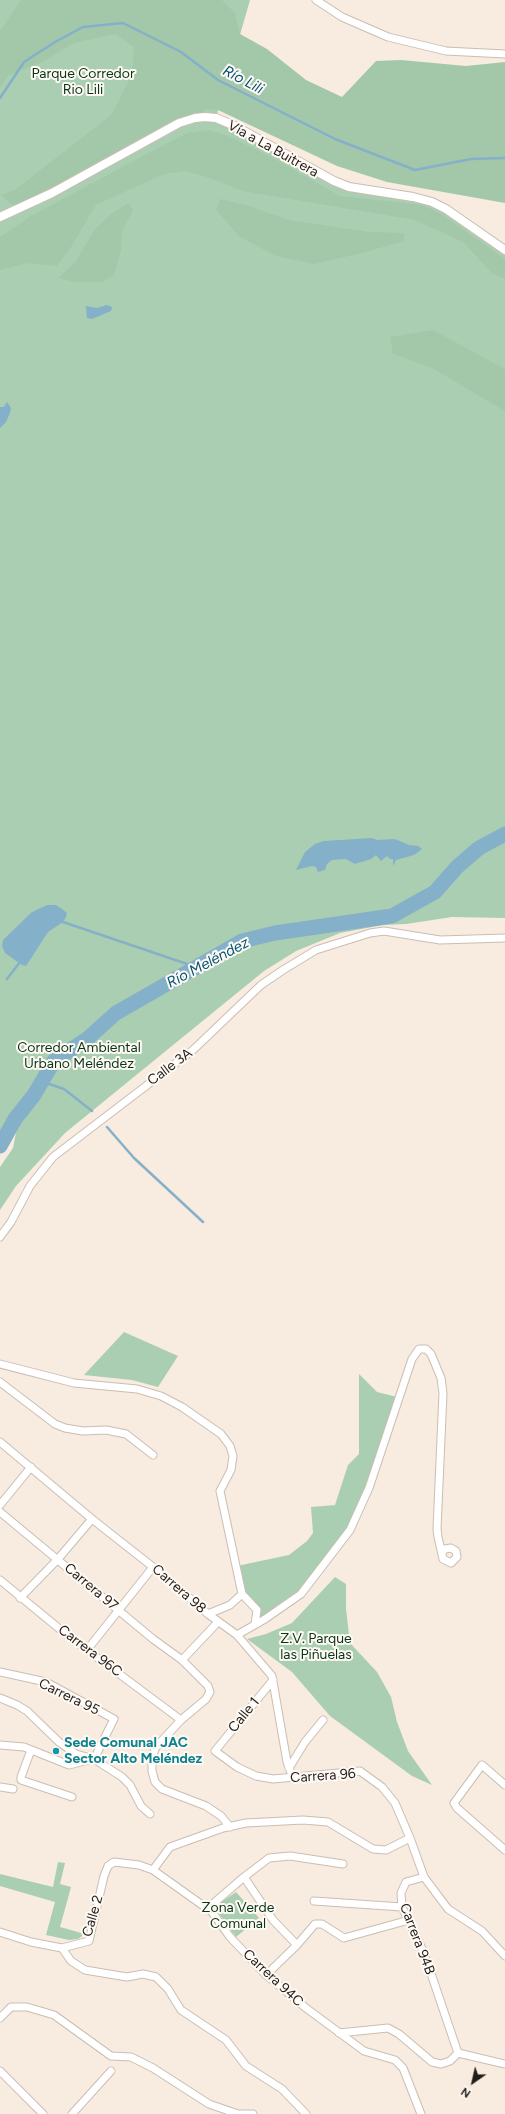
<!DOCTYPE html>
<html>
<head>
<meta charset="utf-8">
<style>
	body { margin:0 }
	#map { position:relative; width:505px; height:2114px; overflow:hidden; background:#f8ebdf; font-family:Figtree,sans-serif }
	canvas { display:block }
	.north { position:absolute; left:453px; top:2062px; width:40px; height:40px; -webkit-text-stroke:3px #fff9f4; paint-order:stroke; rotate:214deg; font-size:11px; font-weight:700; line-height:16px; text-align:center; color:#201c18 }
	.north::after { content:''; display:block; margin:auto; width:14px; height:18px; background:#201c18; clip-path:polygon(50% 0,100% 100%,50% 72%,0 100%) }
</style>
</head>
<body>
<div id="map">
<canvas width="505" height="2114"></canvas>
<div class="north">N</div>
</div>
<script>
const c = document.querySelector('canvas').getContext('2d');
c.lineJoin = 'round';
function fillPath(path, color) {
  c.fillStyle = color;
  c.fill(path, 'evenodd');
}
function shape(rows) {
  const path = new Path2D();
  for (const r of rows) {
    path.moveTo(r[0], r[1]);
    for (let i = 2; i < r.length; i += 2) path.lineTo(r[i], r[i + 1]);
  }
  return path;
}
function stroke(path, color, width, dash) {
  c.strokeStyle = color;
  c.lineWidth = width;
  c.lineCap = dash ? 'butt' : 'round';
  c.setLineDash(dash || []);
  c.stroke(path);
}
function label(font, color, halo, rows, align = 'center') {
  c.font = font + ' Figtree,sans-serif';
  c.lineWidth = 4;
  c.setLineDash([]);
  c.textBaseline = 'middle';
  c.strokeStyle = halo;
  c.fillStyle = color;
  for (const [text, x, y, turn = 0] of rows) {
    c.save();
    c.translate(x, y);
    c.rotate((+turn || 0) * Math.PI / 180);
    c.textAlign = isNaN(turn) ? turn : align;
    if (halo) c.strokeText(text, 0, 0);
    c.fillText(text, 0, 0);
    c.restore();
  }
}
const green = shape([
	[0,0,250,0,216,118,334,181,432,202,505,250,505,918,452,917,406,924,383,925,340,933,296,951,264,971,65,1133,16,1186,0,1210,0,1167,13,1148,17,1128,13,1122,0,1146],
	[124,1332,178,1356,158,1387,132,1380,84,1375],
	[359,1374,377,1392,397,1397,368,1487,349,1526,300,1593,256,1623,257,1610,243,1593,237,1566,289,1555,307,1541,313,1533,311,1507,335,1505,348,1465,359,1454],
	[335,1577,346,1584,346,1609,350,1643,377,1672,391,1697,397,1722,408,1751,432,1785,412,1776,330,1716,292,1672,247,1639,266,1634,292,1623],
	[58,1862,65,1863,60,1884,71,1887,60,1927,85,1934,78,1939,69,1940,46,1935,55,1902,0,1886,0,1874,53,1887],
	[236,1892,259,1918,236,1937,214,1907]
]);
const forest = shape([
	[21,0,222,0,235,13,240,34,267,49,306,80,342,97,376,61,401,60,466,66,505,62,505,203,387,182,337,166,218,110,207,109,195,118,23,207,9,203,1,195,15,190,111,115,132,74,134,47,115,34,74,43,42,62,9,75,0,87,0,31],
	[209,130,226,135,273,158,340,196,422,205,440,213,505,259,505,279,492,273,463,242,415,220,242,191,210,178,185,171,164,174,96,205,71,247,57,266,29,263,0,270,0,237,31,216,156,149,187,133],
	[220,199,249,206,289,220,369,232,404,233,404,241,362,253,314,264,276,256,240,237,216,210],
	[128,203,133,210,122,231,121,250,114,275,102,282,75,282,58,278,75,263,95,229,110,215],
	[433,330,505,369,505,411,432,368,393,354,390,337]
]);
const water = shape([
	[107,305,112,307,111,311,92,319,87,318,86,306,97,308],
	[7,402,11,408,10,413,6,422,0,428,0,407,4,407],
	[372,838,377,840,395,839,409,845,418,846,422,849,414,855,396,860,393,866,393,859,390,859,387,856,381,861,376,855,371,859,355,864,346,859,332,860,327,864,325,870,318,872,316,867,312,866,296,870,305,852,315,844,324,841],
	[47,905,56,905,62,909,67,913,66,917,63,922,48,932,26,966,22,965,5,953,2,946,3,940,32,912]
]);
const stream = shape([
	[0,98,24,62,55,42,83,27,123,23,181,52,218,80,335,139,415,170,471,159,505,158],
	[63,922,196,967],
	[7,979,20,962],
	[43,1082,64,1089,92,1111],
	[107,1127,134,1158,203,1222]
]);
const river = shape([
	[0,1146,15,1119,34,1095,54,1061,87,1039,116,1013,242,941,275,933,392,916,435,892,457,867,479,848,505,834]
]);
const minor = shape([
	[316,0,342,17,388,37,446,51,505,54],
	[0,1237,11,1222,30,1186,53,1157,193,1050,261,985,283,970,316,950,370,933,384,931,440,940,505,938],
	[0,1364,74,1383,137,1389,161,1396,182,1407,221,1434,230,1446,233,1456,231,1470,220,1491,242,1594,257,1610,255,1624],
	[0,1382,55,1424,65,1428,83,1431,106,1430,126,1434,153,1455],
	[0,1442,92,1519,153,1567,208,1614,237,1635,272,1676,287,1762,293,1778],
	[0,1505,31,1467],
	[0,1512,153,1639,182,1660,208,1686,210,1692,206,1699,181,1720,156,1747,152,1757,152,1771,155,1782,162,1789,206,1806,221,1816,230,1827],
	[0,1580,67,1635,181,1720],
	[20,1598,58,1559,92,1519],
	[208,1614,230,1605,242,1594],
	[237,1635,265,1619,301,1594,350,1530,369,1488,412,1359,419,1349,426,1349,431,1354,441,1378,443,1393,437,1529,438,1537,443,1559,451,1563,457,1557,456,1551,451,1548,445,1549,442,1553],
	[87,1650,153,1567],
	[182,1660,218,1622],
	[0,1672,46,1682,114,1719,94,1759],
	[273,1680,215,1751,237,1767,256,1776,273,1779,360,1771,382,1787,395,1803,410,1838,424,1877,448,1909,482,1931,505,1956],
	[0,1698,17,1705,27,1711,59,1742,76,1754,94,1759,122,1777,130,1785,141,1806,150,1814],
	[0,1745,24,1747,69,1765,92,1759],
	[31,1750,21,1777,21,1780,72,1797],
	[289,1768,305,1742,323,1720],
	[505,1785,482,1765,454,1803,457,1808,505,1850],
	[0,1787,13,1789],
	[153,1870,170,1847,223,1828,246,1823,303,1820,328,1822,373,1849,386,1850,410,1838],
	[244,1877,273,1920,297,1945],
	[424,1877,406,1882,401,1893,402,1907,424,1953,458,2053],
	[314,1901,402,1907],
	[207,1909,244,1877,269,1858,290,1856,343,1864],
	[0,1932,31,1942,62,1948,71,1961,85,1970,127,1977,143,1974,156,1977,168,1989,181,2010,226,2040,246,2066,282,2089,306,2114],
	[62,1948,89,1941,104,1876,108,1866,114,1862,139,1865,153,1870,212,1912,230,1937,264,1973,306,2008,364,2051,395,2060,403,2068,421,2114],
	[266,1975,297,1945,315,1924,322,1924,344,1938,409,1920],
	[0,2018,11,2007,27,2007,54,2015,111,2056,131,2057,153,2068,209,2104,238,2114,253,2114],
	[339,2033,388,2028,399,2034,432,2062,441,2064,450,2061,458,2053],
	[458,2053,505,2064],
	[0,2071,43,2114],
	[72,2114,111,2071]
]);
const tertiary = shape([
	[0,217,52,193,179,123,195,118,205,117,216,118,235,126,334,181,349,187,413,197,432,202,446,209,505,250]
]);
const markers = [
	[56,1751,4,"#0f9aa8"]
];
const parkNames = [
	["Parque Corredor",83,74],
	["Rio Lili",83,90],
	["Corredor Ambiental",79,1048],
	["Urbano Meléndez",79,1064],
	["Z.V. Parque",316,1639],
	["las Piñuelas",316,1655],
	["Zona Verde",238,1908],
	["Comunal",238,1924]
];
const streetNames = [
	["Vía a La Buitrera",273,149,29],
	["Calle 3A",170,1067,-37],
	["Carrera 97",91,1587,40],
	["Carrera 98",179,1589,41],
	["Carrera 96C",90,1651,37],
	["Carrera 95",69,1697,26],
	["Calle 1",244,1715,-51],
	["Carrera 96",323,1776,-4],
	["Calle 2",93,1916,-74],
	["Carrera 94B",417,1939,69],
	["Carrera 94C",273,1978,43]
];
const cultureNames = [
	["Sede Comunal JAC",64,1743],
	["Sector Alto Meléndez",64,1759]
];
const waterNames = [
	["Río Lili",243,80,28],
	["Río Meléndez",208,963,-28]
];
fillPath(green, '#aaceb1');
fillPath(forest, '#a2c8a9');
fillPath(water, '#85b0c9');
stroke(stream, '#85b0c9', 2.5);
stroke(river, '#85b0c9', 15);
stroke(minor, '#cabeb2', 9);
stroke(tertiary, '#cabeb2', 10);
stroke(minor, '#fff', 7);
stroke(tertiary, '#fff', 8);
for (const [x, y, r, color] of markers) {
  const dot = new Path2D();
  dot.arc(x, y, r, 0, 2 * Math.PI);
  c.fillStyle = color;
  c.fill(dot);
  stroke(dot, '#fff9f4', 1.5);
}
label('14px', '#073517', '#fff9f4', parkNames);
label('14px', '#201c18', '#fff9f4', streetNames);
label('bold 14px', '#0d838f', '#fff9f4', cultureNames, 'left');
label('italic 15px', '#025477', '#fff9f4', waterNames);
</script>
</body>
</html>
